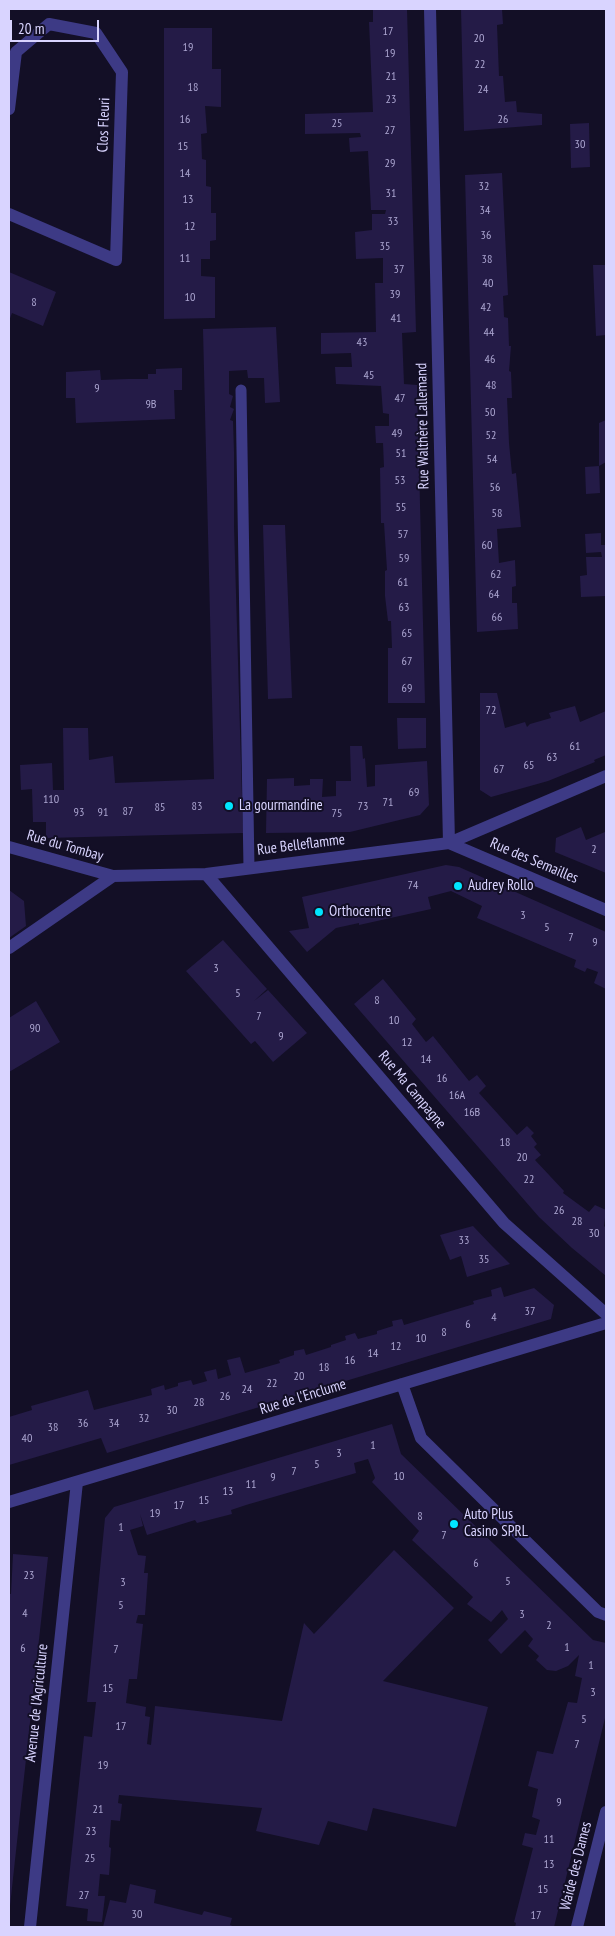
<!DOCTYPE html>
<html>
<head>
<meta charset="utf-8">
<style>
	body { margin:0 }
	#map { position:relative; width:615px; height:1936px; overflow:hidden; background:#130f26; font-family:"PT Sans Narrow",sans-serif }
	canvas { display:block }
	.frame { position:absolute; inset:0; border:10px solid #d9d4ff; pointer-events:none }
	.scale { position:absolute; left:10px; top:20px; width:89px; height:22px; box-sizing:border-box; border:2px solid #d9d4ff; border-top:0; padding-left:6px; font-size:15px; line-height:18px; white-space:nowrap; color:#d9d4ff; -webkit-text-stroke:4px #130f26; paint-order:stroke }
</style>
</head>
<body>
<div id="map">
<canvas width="615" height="1936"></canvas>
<div class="frame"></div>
<div class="scale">20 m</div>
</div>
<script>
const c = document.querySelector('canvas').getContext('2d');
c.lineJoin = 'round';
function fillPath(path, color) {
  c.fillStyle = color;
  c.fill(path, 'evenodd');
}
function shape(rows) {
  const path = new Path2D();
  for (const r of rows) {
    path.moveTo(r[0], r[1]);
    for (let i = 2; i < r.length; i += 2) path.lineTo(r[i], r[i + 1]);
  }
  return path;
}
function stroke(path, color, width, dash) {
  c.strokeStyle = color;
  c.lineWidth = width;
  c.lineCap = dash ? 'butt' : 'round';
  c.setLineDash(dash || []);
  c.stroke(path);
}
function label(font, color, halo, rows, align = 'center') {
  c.font = font + ' "PT Sans Narrow",sans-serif';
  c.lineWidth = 4;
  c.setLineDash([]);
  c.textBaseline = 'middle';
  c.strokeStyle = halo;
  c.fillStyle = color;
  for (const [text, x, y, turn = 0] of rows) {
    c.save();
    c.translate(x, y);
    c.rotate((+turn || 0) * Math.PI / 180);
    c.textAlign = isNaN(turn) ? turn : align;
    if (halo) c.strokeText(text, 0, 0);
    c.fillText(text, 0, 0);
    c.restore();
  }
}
const building = shape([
	[373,9,407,9,416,332,402,333,404,384,417,385,425,703,388,703,388,648,392,648,391,621,388,621,385,596,385,571,387,570,384,523,381,523,380,468,384,467,383,443,376,443,375,426,389,426,389,414,383,413,381,386,336,384,335,367,352,367,351,353,321,354,321,333,376,332,375,283,383,283,383,258,356,259,355,232,372,230,372,214,385,214,386,210,371,210,368,151,350,152,349,138,361,137,360,133,305,134,305,114,373,112,369,22,373,22],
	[461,9,502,9,503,24,497,25,499,76,503,76,505,102,516,101,517,112,542,114,542,125,464,131],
	[164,28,212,28,212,69,221,69,221,107,205,106,207,133,201,134,202,159,206,160,206,186,211,187,211,213,216,213,216,240,210,241,210,259,201,259,201,276,215,277,215,318,164,319],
	[589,123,590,167,571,168,570,124],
	[502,173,508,295,503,296,504,317,508,318,509,346,511,346,509,371,511,372,512,398,507,398,509,443,512,474,516,473,521,527,497,529,499,563,515,560,516,586,512,587,512,603,517,603,518,629,477,632,465,175],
	[593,265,606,265,606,335,596,336],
	[9,272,56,292,43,326,12,313,9,321],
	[276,327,280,402,265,403,264,378,248,378,247,370,229,371,229,394,233,396,230,407,234,409,230,420,233,421,234,452,234,526,243,833,46,838,46,822,33,822,32,789,21,790,20,765,52,763,53,790,64,790,63,728,88,728,89,760,113,756,115,783,214,779,203,329],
	[182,368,182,390,174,390,175,419,76,423,75,398,66,398,66,372,100,370,101,380,128,379,148,379,148,374,156,374,156,369],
	[606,420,606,462,599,466,599,423],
	[599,466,600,493,586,494,585,467],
	[263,525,285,525,292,698,268,699],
	[601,533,601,545,606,545,606,596,581,597,580,576,587,575,586,557,602,557,601,552,586,553,585,534],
	[480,693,497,693,505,728,525,722,527,727,530,724,551,718,549,713,575,706,580,722,606,711,606,755,594,760,595,762,548,781,491,797,480,790],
	[397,718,426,718,426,748,398,749],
	[350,746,362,746,363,759,365,758,367,787,375,786,375,765,427,761,429,805,420,815,350,832,266,833,267,779,294,778,294,786,310,785,310,779,323,779,322,797,336,796,336,781,351,781],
	[581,827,586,840,605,832,606,873,555,852,556,838],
	[446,865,459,867,606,932,606,989,594,983,598,972,587,968,585,972,574,967,576,960,477,918,482,906,451,891,428,897,431,909,359,925,359,923,336,928,307,952,289,931,309,928,302,897],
	[9,890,24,901,26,926,9,938],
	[223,940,267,989,254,1001,268,990,307,1033,273,1062,255,1041,251,1044,186,971],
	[383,979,416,1019,412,1024,426,1042,433,1036,469,1081,477,1075,486,1086,479,1093,517,1135,527,1126,534,1133,531,1136,537,1144,534,1147,541,1155,535,1160,564,1191,563,1193,589,1212,595,1205,606,1210,604,1226,606,1228,606,1276,572,1248,539,1217,354,1004],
	[36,1001,60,1042,9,1072,9,1018],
	[473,1226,492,1246,510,1264,467,1277,461,1256,450,1260,440,1235],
	[501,1287,504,1297,534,1288,554,1305,551,1319,107,1453,101,1438,9,1465,9,1417,32,1410,31,1406,88,1390,94,1410,152,1395,151,1389,164,1385,165,1390,178,1386,178,1383,191,1380,193,1385,207,1381,204,1372,216,1369,218,1379,231,1375,227,1360,240,1357,245,1373,280,1363,279,1360,294,1355,294,1351,304,1349,306,1355,331,1347,331,1345,346,1340,345,1336,355,1333,358,1339,377,1334,377,1331,393,1326,392,1321,402,1319,404,1325,474,1304,473,1301,492,1296,491,1290],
	[392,1424,401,1454,593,1640,606,1643,606,1714,554,1927,515,1927,516,1923,514,1922,533,1848,522,1845,525,1833,536,1835,540,1820,532,1817,538,1789,528,1786,537,1751,553,1754,568,1702,577,1703,582,1678,575,1676,579,1655,568,1666,556,1671,547,1670,536,1660,539,1656,528,1646,533,1639,525,1630,501,1654,488,1640,508,1619,502,1610,491,1622,467,1604,473,1597,412,1540,419,1531,372,1482,375,1478,368,1459,354,1463,356,1473,246,1505,231,1510,232,1514,197,1523,195,1520,147,1535,140,1514,143,1526,130,1530,138,1555,146,1556,144,1573,148,1573,145,1615,138,1615,136,1623,143,1624,137,1679,129,1679,126,1703,146,1707,145,1716,150,1717,147,1744,151,1745,155,1706,282,1721,304,1623,314,1634,394,1550,454,1608,383,1681,488,1707,456,1827,373,1808,367,1831,328,1821,319,1845,256,1831,262,1808,119,1795,118,1803,122,1804,120,1821,111,1820,109,1847,111,1848,109,1875,100,1874,98,1896,105,1896,102,1922,87,1921,88,1909,66,1906,84,1736,92,1737,96,1702,87,1702,105,1518,114,1507],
	[13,1554,48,1557,10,1906,9,1594,11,1594],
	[130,1884,156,1890,154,1903,202,1915,204,1911,232,1918,230,1925,235,1927,103,1927,110,1900,126,1903]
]);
const service = shape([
	[241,390,249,868]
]);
const minor = shape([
	[430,9,449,843,606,910],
	[9,109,16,52,49,24,96,33,122,72,116,260,9,214],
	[9,847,113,876],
	[206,874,504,1223,606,1314],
	[9,948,113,876,206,874,449,843,606,776],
	[402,1384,421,1438,598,1612,606,1615],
	[9,1502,606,1323],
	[30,1927,77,1482],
	[577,1927,606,1812]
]);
const markers = [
	[229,806,5,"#00e5ff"],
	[458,886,5,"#00e5ff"],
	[319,912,5,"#00e5ff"],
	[454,1524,5,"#00e5ff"]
];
const numberNames = [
	["17",388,32],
	["20",479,39],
	["19",188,48],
	["19",390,54],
	["22",480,65],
	["21",391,77],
	["18",193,88],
	["24",483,90],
	["23",391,100],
	["16",185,120],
	["26",503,120],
	["25",337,124],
	["27",390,131],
	["30",580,145],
	["15",183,147],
	["29",390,164],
	["14",185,174],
	["32",484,187],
	["31",391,194],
	["13",188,200],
	["34",485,211],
	["33",393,222],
	["12",190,227],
	["36",486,236],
	["35",385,247],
	["11",185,259],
	["38",487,260],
	["37",399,270],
	["40",488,284],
	["39",395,295],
	["10",190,298],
	["8",34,303],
	["42",486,308],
	["41",396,319],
	["44",489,333],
	["43",362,343],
	["46",490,360],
	["45",369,376],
	["48",491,386],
	["9",97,389],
	["47",400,399],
	["9B",151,405],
	["50",490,413],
	["49",397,434],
	["52",491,436],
	["51",401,454],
	["54",492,460],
	["53",400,481],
	["56",495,488],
	["55",401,508],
	["58",497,514],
	["57",403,535],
	["60",487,546],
	["59",404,559],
	["62",496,575],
	["61",403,583],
	["64",494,595],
	["63",404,608],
	["66",497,618],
	["65",407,634],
	["67",407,662],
	["69",407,689],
	["72",491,711],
	["61",575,747],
	["63",552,758],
	["65",529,766],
	["67",499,770],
	["69",414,793],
	["110",51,800],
	["71",388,803],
	["83",197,807],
	["73",363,807],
	["85",160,808],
	["87",128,812],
	["93",79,813],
	["91",103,813],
	["75",337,814],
	["2",594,850],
	["74",413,886],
	["3",523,916],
	["5",547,928],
	["7",571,938],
	["9",595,943],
	["3",216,969],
	["5",238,994],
	["8",377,1001],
	["7",259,1017],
	["10",394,1021],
	["90",35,1029],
	["9",281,1037],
	["12",407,1043],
	["14",426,1060],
	["16",442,1079],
	["16A",457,1096],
	["16B",472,1113],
	["18",505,1143],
	["20",522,1158],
	["22",529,1180],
	["26",559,1211],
	["28",577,1222],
	["30",594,1234],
	["33",464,1241],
	["35",484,1260],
	["37",530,1312],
	["4",494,1318],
	["6",468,1325],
	["8",444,1333],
	["10",421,1339],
	["12",396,1347],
	["14",373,1354],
	["16",350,1361],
	["18",324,1368],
	["20",299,1377],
	["22",272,1384],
	["24",247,1390],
	["26",225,1397],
	["28",199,1403],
	["30",172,1411],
	["32",144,1419],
	["36",83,1424],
	["34",114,1424],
	["38",53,1428],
	["40",27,1439],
	["1",373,1446],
	["3",339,1454],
	["5",317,1465],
	["7",294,1472],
	["10",399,1477],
	["9",273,1478],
	["11",251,1485],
	["13",228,1492],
	["15",204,1501],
	["17",179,1506],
	["19",155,1514],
	["8",420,1517],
	["1",121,1528],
	["7",444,1536],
	["6",476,1564],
	["23",29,1576],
	["5",508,1582],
	["3",123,1583],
	["5",121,1606],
	["4",25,1614],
	["3",522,1615],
	["2",549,1626],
	["1",567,1648],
	["6",23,1649],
	["7",116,1650],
	["1",591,1666],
	["15",108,1689],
	["3",593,1693],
	["5",584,1720],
	["17",121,1727],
	["7",577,1745],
	["19",103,1766],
	["9",559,1803],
	["21",98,1810],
	["23",91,1832],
	["11",549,1840],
	["25",90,1859],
	["13",549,1865],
	["15",543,1890],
	["27",84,1896],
	["30",137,1915],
	["17",536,1916]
];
const streetNames = [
	["Clos Fleuri",104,125,-88],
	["Rue Walthère Lallemand",423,426,-91],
	["Rue Belleflamme",301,845,-7],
	["Rue du Tombay",65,846,16],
	["Rue des Semailles",534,861,23],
	["Rue Ma Campagne",412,1090,50],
	["Rue de l'Enclume",303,1397,-17],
	["Avenue de l'Agriculture",37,1703,-84],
	["Waide des Dames",576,1866,-76]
];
const poiNames = [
	["La gourmandine",239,806],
	["Audrey Rollo",468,886],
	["Orthocentre",329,912],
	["Auto Plus",464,1515],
	["Casino SPRL",464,1532]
];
fillPath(building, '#241b47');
stroke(service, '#3d3a85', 11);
stroke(minor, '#3d3a85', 12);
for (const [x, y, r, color] of markers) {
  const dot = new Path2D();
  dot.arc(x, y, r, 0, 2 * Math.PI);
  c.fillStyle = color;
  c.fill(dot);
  stroke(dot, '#130f26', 2);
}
label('12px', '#aca6d1', null, numberNames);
label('15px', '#d9d4ff', '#130f26', streetNames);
label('15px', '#d9d4ff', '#130f26', poiNames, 'left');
</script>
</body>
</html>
